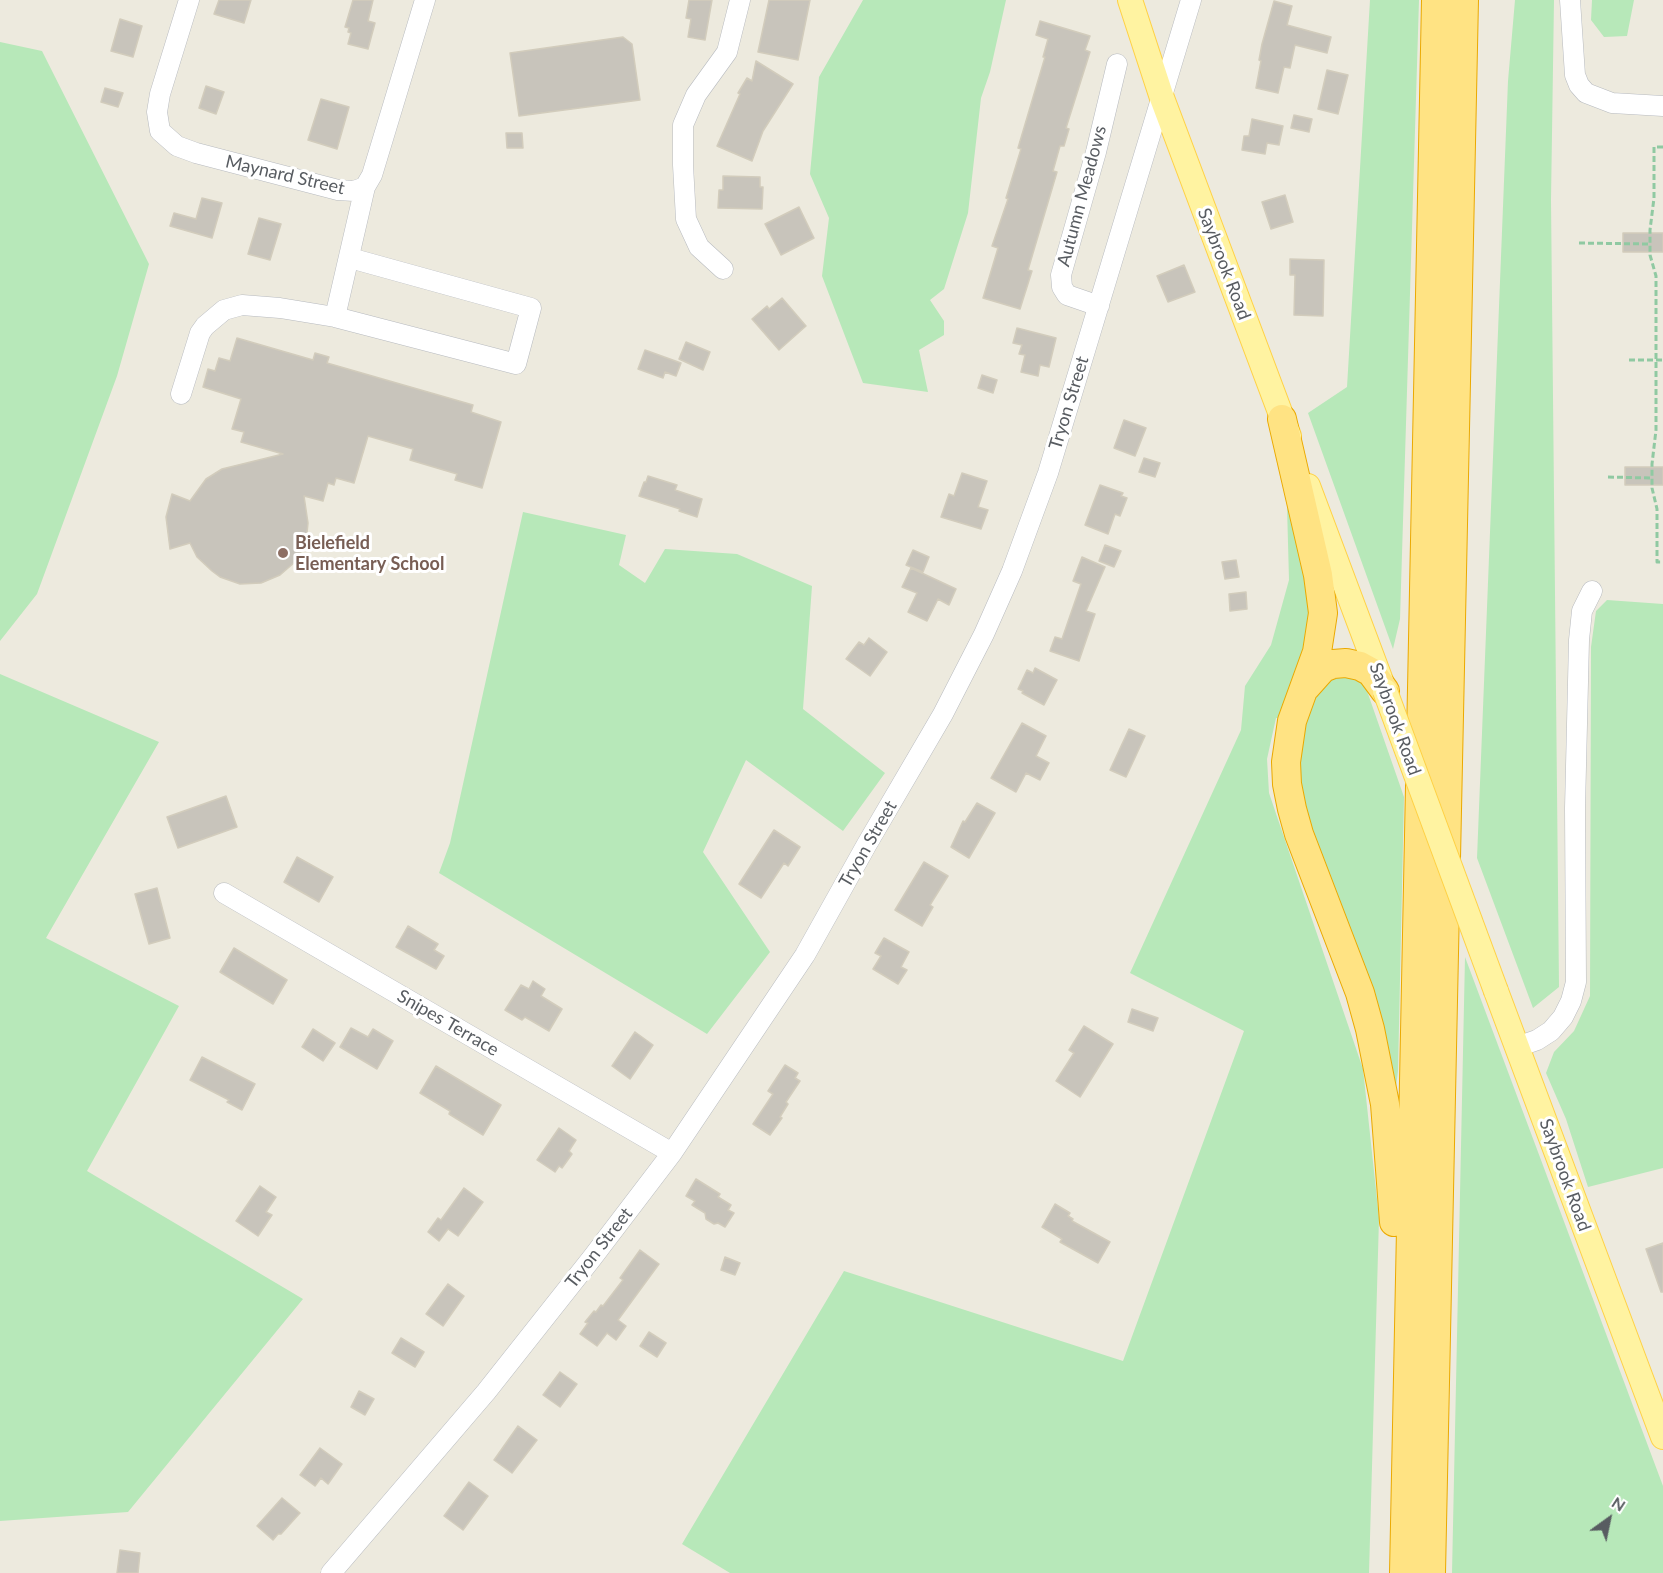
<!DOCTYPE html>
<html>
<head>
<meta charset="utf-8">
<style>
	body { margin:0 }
	#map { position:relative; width:1663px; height:1573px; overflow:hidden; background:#edeade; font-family:Lato,sans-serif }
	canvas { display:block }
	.north { position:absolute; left:1579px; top:1489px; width:60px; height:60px; -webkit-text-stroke:4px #fff; paint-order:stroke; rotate:33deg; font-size:16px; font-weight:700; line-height:24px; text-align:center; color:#585c61 }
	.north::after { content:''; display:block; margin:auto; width:21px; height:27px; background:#585c61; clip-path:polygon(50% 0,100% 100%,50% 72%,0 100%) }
</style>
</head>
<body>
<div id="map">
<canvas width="1663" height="1573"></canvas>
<div class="north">N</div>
</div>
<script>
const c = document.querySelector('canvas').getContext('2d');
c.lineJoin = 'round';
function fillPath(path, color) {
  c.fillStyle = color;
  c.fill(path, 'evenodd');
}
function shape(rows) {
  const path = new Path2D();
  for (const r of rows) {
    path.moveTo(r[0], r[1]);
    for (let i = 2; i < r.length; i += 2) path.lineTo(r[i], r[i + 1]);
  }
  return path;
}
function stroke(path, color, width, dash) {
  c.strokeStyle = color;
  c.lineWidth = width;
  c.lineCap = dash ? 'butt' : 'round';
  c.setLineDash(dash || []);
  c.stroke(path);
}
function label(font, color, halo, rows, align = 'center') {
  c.font = font + ' Lato,sans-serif';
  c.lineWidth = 6;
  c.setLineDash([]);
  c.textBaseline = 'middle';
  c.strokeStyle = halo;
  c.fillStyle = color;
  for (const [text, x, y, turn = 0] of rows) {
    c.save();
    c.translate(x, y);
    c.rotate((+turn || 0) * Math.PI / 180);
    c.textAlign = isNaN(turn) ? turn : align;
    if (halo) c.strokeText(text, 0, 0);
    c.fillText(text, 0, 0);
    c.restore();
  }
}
const green = shape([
	[863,0,1006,0,990,72,981,98,968,213,944,289,930,300,944,321,944,335,919,350,928,392,863,383,822,276,829,218,810,174,819,77],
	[1370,0,1419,0,1400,619,1393,649,1308,413,1347,387],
	[1515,0,1554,0,1551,200,1559,987,1533,1008,1477,858,1508,81],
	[1592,0,1634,0,1627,36,1604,37,1591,20],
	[0,42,42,51,149,264,117,376,37,594,0,641],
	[1287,506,1313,591,1306,650,1279,718,1276,718,1267,759,1269,793,1363,1069,1379,1218,1369,1573,730,1573,682,1544,844,1271,1123,1361,1244,1031,1130,973,1241,730,1245,686,1271,645,1289,580],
	[523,512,626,535,619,565,645,583,665,549,737,554,812,586,803,709,885,773,843,831,746,760,703,852,770,952,707,1034,439,873,450,843],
	[1607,600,1663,604,1663,1168,1588,1187,1566,1119,1546,1073,1554,1052,1574,1031,1590,996,1591,647,1596,611],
	[0,674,159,742,46,938,179,1006,87,1171,303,1299,128,1512,0,1521],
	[1341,674,1359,679,1366,688,1404,797,1398,1071,1395,1095,1382,1020,1306,813,1297,777,1300,747,1314,694,1325,681],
	[1465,957,1663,1486,1663,1573,1452,1573]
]);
const building = shape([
	[219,0,251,0,244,23,214,14,219,0],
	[353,0,373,0,368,21,375,23,368,49,348,44,351,33,348,32,349,28,345,27,353,0],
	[689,0,712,0,705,40,688,37,691,19,686,18,689,0],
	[769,0,810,0,798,60,758,52,769,0],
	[1274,1,1292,6,1287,25,1331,37,1327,53,1295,45,1290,68,1284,67,1278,93,1256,88,1261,61,1259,60,1262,44,1274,1],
	[120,19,142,26,133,57,111,51,120,19],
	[1040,21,1090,36,1085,50,1090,52,1066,128,1069,129,1064,146,1060,146,1053,171,1057,172,1028,270,1032,271,1020,309,983,298,998,248,992,246,1008,199,1006,198,1021,149,1018,148,1045,57,1043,57,1048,39,1036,35,1040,21],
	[623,37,632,44,640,100,519,116,510,53,623,37],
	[756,61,793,84,763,131,752,161,717,146,740,94,738,93,747,78,752,81,756,61],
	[1327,70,1348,75,1338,114,1318,109,1327,70],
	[206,86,224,92,216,114,199,108,206,86],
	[105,88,123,93,118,107,101,102,105,88],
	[321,99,349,107,337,149,308,140,321,99],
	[1294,115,1312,119,1309,132,1291,128,1294,115],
	[1252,119,1283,126,1279,145,1267,143,1265,154,1242,150,1244,136,1249,136,1252,119],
	[506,133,522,133,523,148,507,148,506,133],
	[723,176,760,177,760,187,763,187,762,209,718,208,719,190,723,190,723,176],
	[1285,195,1293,222,1271,229,1262,202,1285,195],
	[202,198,222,203,212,238,170,226,174,213,196,219,202,198],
	[799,207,814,238,781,255,765,224,799,207],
	[259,218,281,224,270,260,248,254,259,218],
	[1623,233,1663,233,1663,252,1623,252,1623,233],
	[1290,259,1324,260,1323,316,1294,315,1295,275,1290,275,1290,259],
	[1184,265,1195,292,1168,302,1157,276,1184,265],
	[782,298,806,326,779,350,752,319,767,306,769,309,782,298],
	[1017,328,1056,338,1049,367,1040,365,1038,376,1021,372,1025,355,1019,354,1022,345,1013,343,1017,328],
	[237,338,313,360,315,353,329,357,327,363,473,405,471,412,501,422,482,488,455,480,457,474,410,460,413,449,368,436,354,483,336,478,334,485,328,483,323,501,304,496,308,523,306,543,295,562,280,575,261,583,240,584,220,577,212,571,197,557,190,543,170,549,166,517,172,494,190,501,206,479,222,469,283,454,241,442,244,432,232,429,241,399,203,387,208,369,215,371,219,358,230,361,237,338],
	[686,342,710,352,703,370,679,359,686,342],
	[645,350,681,363,676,376,665,372,663,378,638,369,645,350],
	[982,375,997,380,993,393,978,388,982,375],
	[1124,420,1146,428,1135,456,1114,448,1124,420],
	[1144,458,1160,463,1155,477,1139,472,1144,458],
	[1625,467,1663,467,1663,485,1625,485,1625,467],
	[962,473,987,481,978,507,988,510,981,529,941,517,949,494,954,496,962,473],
	[648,476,677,485,675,490,702,499,697,517,679,511,680,509,639,496,644,482,646,482,648,476],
	[1100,485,1123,493,1121,496,1127,498,1120,516,1115,514,1108,534,1085,525,1100,485],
	[1105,545,1121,551,1114,567,1099,561,1105,545],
	[913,550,929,557,923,572,906,565,913,550],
	[1082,557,1105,567,1086,611,1095,614,1079,661,1050,651,1055,637,1062,639,1081,584,1073,581,1082,557],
	[1236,560,1239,577,1225,579,1222,562,1236,560],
	[911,568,956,589,949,605,938,599,927,621,908,612,917,593,902,587,911,568],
	[1246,592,1247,609,1230,611,1229,594,1246,592],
	[869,638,887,652,870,676,846,659,859,642,864,645,869,638],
	[1035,668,1057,680,1044,705,1022,693,1023,691,1018,689,1027,670,1033,673,1035,668],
	[1022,723,1046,736,1036,756,1049,763,1040,780,1026,773,1016,792,991,778,1022,723],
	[1129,729,1145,736,1126,777,1110,770,1129,729],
	[226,796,237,827,178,848,167,817,226,796],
	[977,803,995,813,969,858,951,847,963,821,965,822,977,803],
	[774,830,800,847,788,866,784,863,761,898,739,884,774,830],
	[297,857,333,877,319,902,284,882,297,857],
	[924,862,948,876,930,905,933,907,922,926,895,910,924,862],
	[157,888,170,938,149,944,135,894,157,888],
	[408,926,438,944,434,950,444,956,436,969,396,947,408,926],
	[884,938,909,952,901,967,907,970,898,984,873,969,881,956,875,953,884,938],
	[234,948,287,980,273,1004,220,972,234,948],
	[533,981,545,989,541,996,562,1009,549,1031,525,1017,522,1020,505,1010,521,985,529,989,533,981],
	[1132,1009,1158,1018,1153,1031,1128,1022,1132,1009],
	[1084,1026,1113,1044,1080,1097,1056,1081,1074,1053,1069,1050,1084,1026],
	[351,1028,368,1037,373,1029,393,1041,377,1069,340,1047,351,1028],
	[313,1029,335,1043,323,1061,302,1047,313,1029],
	[635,1032,653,1045,630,1079,612,1066,635,1032],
	[202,1057,255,1084,242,1110,227,1102,229,1100,190,1080,202,1057],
	[785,1065,798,1073,795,1078,800,1081,786,1102,788,1104,780,1117,782,1118,770,1135,753,1124,773,1094,768,1091,785,1065],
	[436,1066,501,1105,483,1135,449,1114,450,1111,420,1093,436,1066],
	[559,1128,576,1140,569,1151,572,1154,562,1168,559,1166,555,1172,537,1160,559,1128],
	[696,1179,720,1194,718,1197,731,1205,728,1210,734,1213,725,1227,718,1223,714,1224,706,1219,705,1213,692,1205,695,1201,686,1196,696,1179],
	[260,1186,276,1197,266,1212,272,1215,258,1236,236,1221,260,1186],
	[464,1188,483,1202,458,1236,448,1229,439,1241,428,1232,438,1218,441,1220,464,1188],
	[1055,1204,1070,1213,1068,1216,1073,1219,1072,1221,1110,1242,1098,1263,1060,1242,1062,1239,1042,1227,1055,1204],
	[1663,1243,1663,1292,1661,1292,1646,1249,1663,1243],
	[640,1250,659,1264,618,1320,626,1326,616,1340,607,1333,597,1346,580,1334,588,1323,585,1322,594,1311,596,1312,601,1305,603,1306,623,1280,620,1278,640,1250],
	[725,1257,740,1263,735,1275,721,1270,725,1257],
	[448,1284,464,1296,443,1326,426,1314,448,1284],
	[649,1332,666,1343,657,1357,640,1346,649,1332],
	[401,1338,424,1352,415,1367,392,1353,401,1338],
	[560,1372,577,1384,560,1407,543,1395,560,1372],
	[359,1391,374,1399,365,1415,351,1407,359,1391],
	[518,1426,537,1440,512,1473,494,1460,518,1426],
	[320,1448,342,1464,328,1484,321,1478,315,1486,300,1475,320,1448],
	[469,1482,488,1496,463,1530,444,1516,469,1482],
	[282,1498,300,1513,281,1534,278,1534,273,1540,257,1526,282,1498],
	[120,1550,140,1553,138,1573,117,1573,120,1550]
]);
const path = shape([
	[1663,147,1654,147,1654,198,1650,230,1650,255,1656,276,1656,430,1652,464,1652,488,1657,509,1657,562,1663,562],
	[1579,243,1649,244],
	[1629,360,1663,360],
	[1608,477,1651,478]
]);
const minor = shape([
	[189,0,160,94,157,112,160,131,177,146,196,153,338,190,354,191,365,187,372,175,425,0],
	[1570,0,1575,75,1579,85,1586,93,1612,103,1663,106],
	[723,269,699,247,686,219,683,165,683,125,696,95,727,52,740,0],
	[1099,306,1067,295,1062,287,1061,275,1096,152,1117,64],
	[335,317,365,187],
	[181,394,200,333,205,326,224,310,242,305,280,308,335,317,516,364,531,308,350,258],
	[224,893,672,1153],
	[1517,1047,1537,1040,1551,1031,1563,1017,1571,1001,1576,982,1575,808,1579,640,1582,611,1592,591],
	[331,1573,486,1392,592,1258,672,1153,805,955,867,844,943,714,984,634,1012,571,1048,473,1191,0]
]);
const major = shape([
	[1130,0,1162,98,1289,436],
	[1308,486,1383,686],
	[1496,991,1663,1437]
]);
const highway = shape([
	[1282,419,1318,575,1323,613,1317,652,1292,721,1286,762,1287,784,1292,809,1299,834,1360,993,1370,1029,1385,1104,1394,1222],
	[1306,687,1323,668,1333,664,1346,663,1360,666,1371,672,1385,691],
	[1404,1573,1436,0],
	[1431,1573,1464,0]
]);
const majorBridge = shape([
	[1385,691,1496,991]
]);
const markers = [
	[283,553,6,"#8d6e63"]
];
const streetNames = [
	["Maynard Street",285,175,13],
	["Autumn Meadows",1082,196,-75],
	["Saybrook Road",1224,264,69],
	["Tryon Street",1069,403,-73],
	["Saybrook Road",1395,719,70],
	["Tryon Street",868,844,-60],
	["Snipes Terrace",448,1023,30],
	["Saybrook Road",1565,1175,70],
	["Tryon Street",599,1248,-52]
];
const educationNames = [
	["Bielefield",295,543],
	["Elementary School",295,564]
];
fillPath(green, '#b7e8b9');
fillPath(building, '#c8c4bb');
stroke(building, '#d2ccbc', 1.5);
stroke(minor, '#b7babf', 21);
stroke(major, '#ffd145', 26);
stroke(highway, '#eba900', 30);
stroke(path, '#90c9a2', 3, [6, 3]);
stroke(minor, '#fff', 20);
stroke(major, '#fff3a1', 24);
stroke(highway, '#ffe383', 28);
stroke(majorBridge, '#ffd145', 26, []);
stroke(majorBridge, '#fff3a1', 24);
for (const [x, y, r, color] of markers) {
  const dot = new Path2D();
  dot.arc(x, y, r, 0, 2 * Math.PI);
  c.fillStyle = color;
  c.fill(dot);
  stroke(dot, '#fff', 2);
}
label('18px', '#585c61', '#fff', streetNames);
label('bold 18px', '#785e54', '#fff', educationNames, 'left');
</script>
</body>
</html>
